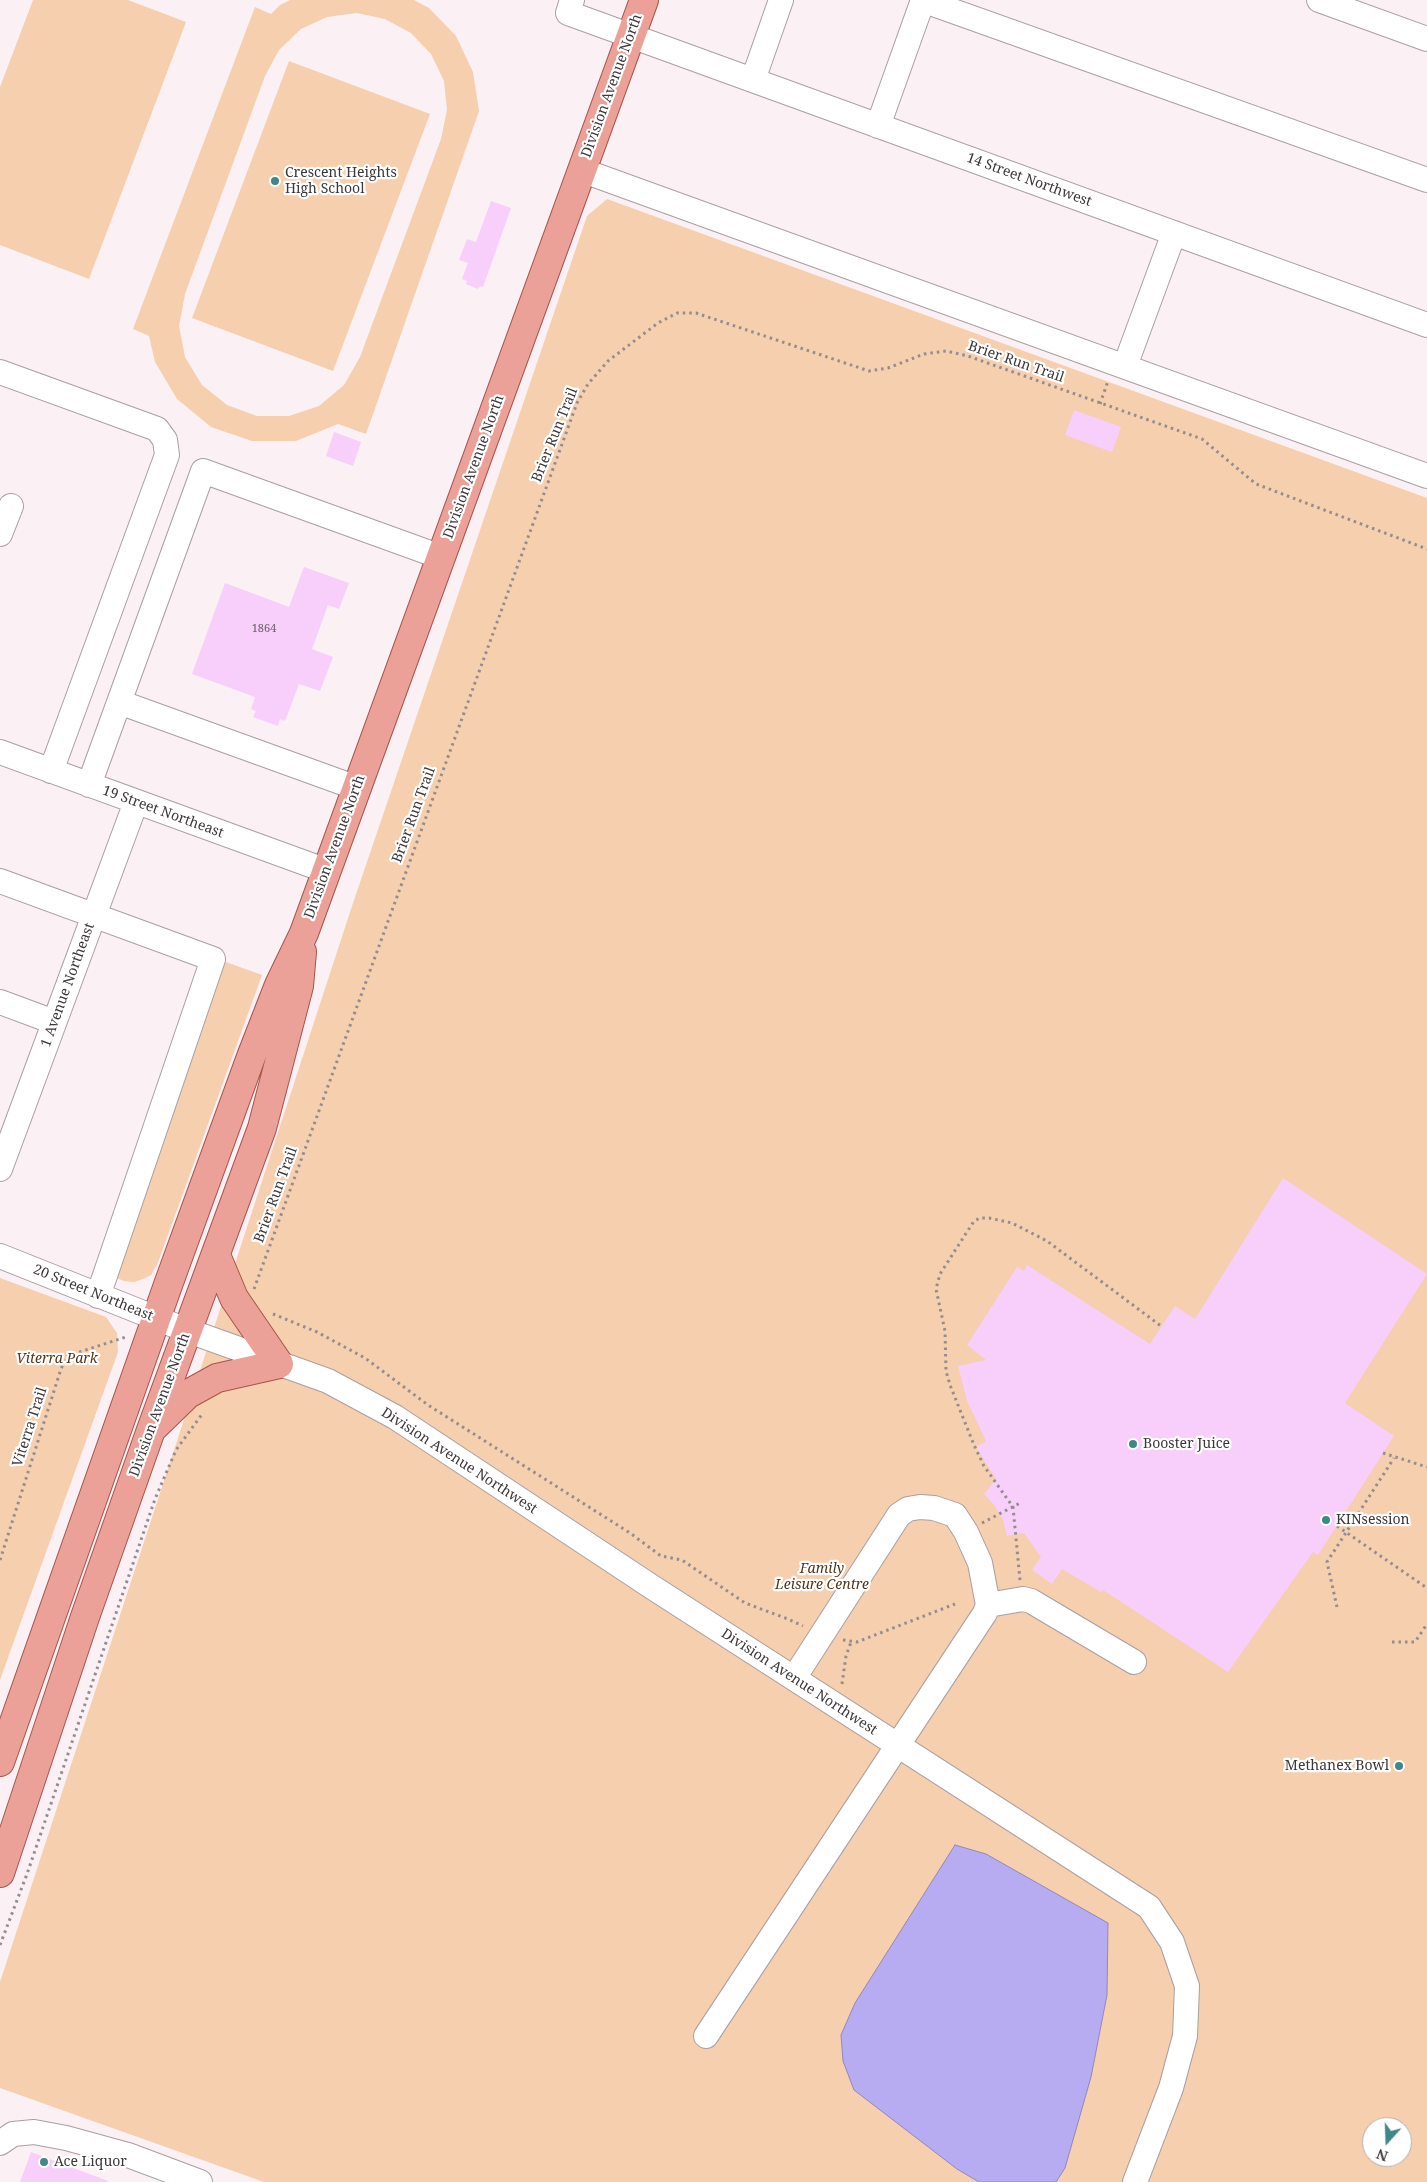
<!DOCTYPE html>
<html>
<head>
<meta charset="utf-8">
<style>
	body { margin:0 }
	#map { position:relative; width:1427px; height:2182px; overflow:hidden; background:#fbf0f4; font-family:"Noto Serif",serif }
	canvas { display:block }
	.north { position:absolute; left:1362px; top:2117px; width:50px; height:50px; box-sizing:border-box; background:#fff; border:1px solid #b1afb0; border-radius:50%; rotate:200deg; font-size:14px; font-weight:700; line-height:20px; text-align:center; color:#3c3739 }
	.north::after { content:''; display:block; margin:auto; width:18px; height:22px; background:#408887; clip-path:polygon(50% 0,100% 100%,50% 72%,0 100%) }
</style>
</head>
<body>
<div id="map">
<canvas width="1427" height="2182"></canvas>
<div class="north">N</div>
</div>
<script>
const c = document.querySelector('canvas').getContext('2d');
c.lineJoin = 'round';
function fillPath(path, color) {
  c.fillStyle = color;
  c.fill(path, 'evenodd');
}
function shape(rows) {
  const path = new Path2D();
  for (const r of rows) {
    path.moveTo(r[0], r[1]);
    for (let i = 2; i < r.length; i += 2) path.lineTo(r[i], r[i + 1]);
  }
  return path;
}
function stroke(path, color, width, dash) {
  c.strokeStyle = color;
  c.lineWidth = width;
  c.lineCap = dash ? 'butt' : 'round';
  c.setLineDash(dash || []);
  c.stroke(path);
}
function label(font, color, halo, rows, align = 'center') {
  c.font = font + ' "Noto Serif",serif';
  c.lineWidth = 4.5;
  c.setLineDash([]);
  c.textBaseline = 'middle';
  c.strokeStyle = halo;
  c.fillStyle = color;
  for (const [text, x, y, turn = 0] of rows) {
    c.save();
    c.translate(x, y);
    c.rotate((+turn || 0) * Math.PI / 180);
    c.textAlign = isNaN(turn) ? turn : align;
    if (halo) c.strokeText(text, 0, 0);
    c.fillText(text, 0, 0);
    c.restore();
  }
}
const green = shape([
	[33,0,128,0,186,22,89,279,0,245,0,87],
	[290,0,414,0,429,8,456,36,473,72,479,111,366,434,338,424,296,441,252,441,211,427,177,399,155,362,149,336,133,329,255,7,271,14,280,5],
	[357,13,385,19,411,33,431,54,444,81,447,110,441,139,360,357,344,385,319,406,289,416,257,416,227,405,202,385,185,357,179,326,185,294,265,76,279,50,301,29,327,17],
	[289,61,430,114,333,371,192,318],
	[607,199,1427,498,1427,2182,264,2182,0,2088,0,1982,353,903,587,216],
	[1372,2127,1402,2127,1402,2157,1372,2157],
	[223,961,262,975,157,1265,151,1275,143,1279,134,1282,124,1281,109,1275],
	[0,1278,106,1317,117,1333,118,1352,0,1680]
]);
const water = shape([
	[955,1845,986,1854,1108,1923,1107,1995,1091,2077,1065,2168,1056,2182,979,2182,957,2169,854,2090,843,2061,841,2035,855,2003,955,1845]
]);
const building = shape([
	[491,201,511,208,483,287,480,286,478,289,466,284,467,281,462,279,468,263,459,260,467,239,476,242],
	[1074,410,1121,427,1112,452,1065,435],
	[334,432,361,442,353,466,326,456],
	[304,567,349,583,339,609,328,605,312,649,333,657,320,691,299,684,285,721,280,719,278,726,253,717,256,711,251,709,255,697,192,674,225,583,289,607],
	[1283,1178,1427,1274,1345,1403,1394,1436,1318,1555,1313,1552,1228,1672,1103,1590,1101,1592,1062,1569,1052,1584,1032,1570,1041,1557,1024,1533,1007,1536,1003,1520,995,1506,984,1494,996,1479,976,1447,986,1441,967,1401,958,1366,986,1360,967,1345,1017,1267,1024,1271,1027,1265,1150,1344,1175,1306,1195,1319],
	[31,2152,108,2181,108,2182,20,2182]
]);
const path = shape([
	[1100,404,1108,381],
	[254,1289,577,403,588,384,608,361,658,323,677,313,696,313,869,371,888,368,924,354,946,351,968,356,1202,439,1256,484,1427,549],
	[273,1314,317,1332,365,1358,428,1405,630,1533,661,1556,682,1560,745,1603,788,1619,803,1626],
	[1383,1453,1427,1467],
	[982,1523,1022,1502],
	[1337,1526,1427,1588],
	[0,1560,61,1369,67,1356,126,1337],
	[1020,1580,1013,1507,984,1466,974,1445,950,1385,946,1371,945,1331,936,1289,940,1274,974,1221,980,1218,989,1218,1012,1223,1047,1241,1161,1326],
	[1337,1607,1327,1562,1394,1458],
	[843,1640,857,1642,955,1604],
	[1392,1642,1415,1642,1427,1624],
	[842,1684,846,1656,851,1642],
	[0,1945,27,1874,155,1499,176,1450,203,1413]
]);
const minor = shape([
	[572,0,568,13,1427,325],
	[922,0,1427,180],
	[1319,0,1427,39],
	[753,80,781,0],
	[878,126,923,0],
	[581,170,1427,476],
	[1125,366,1174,233],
	[0,372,157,429,165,440,167,455,51,771],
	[0,534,11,506],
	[119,702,357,788],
	[0,752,327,871],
	[89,785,203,471,441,557],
	[0,881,213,959,98,1296],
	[0,1002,54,1022],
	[0,1169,136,802],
	[0,1256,186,1330,328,1381,395,1417,652,1587,1149,1907,1172,1942,1187,1986,1185,2036,1171,2088,1135,2182],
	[988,1605,1023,1599,1031,1601,1134,1662],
	[706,2036,985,1613,988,1605,980,1563,966,1532,955,1515,934,1508,920,1507,908,1509,899,1515,794,1678],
	[0,2143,13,2134,34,2132,66,2138,128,2155,200,2182]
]);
const major = shape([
	[155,1426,188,1394,217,1378,279,1364,234,1298,216,1255],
	[0,1762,168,1285,251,1057,279,985,304,933,644,0],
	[0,1873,85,1617,151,1430,262,1128,299,986,302,952]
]);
const markers = [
	[275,181,5,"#408887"],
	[1133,1444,5,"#408887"],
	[1326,1520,5,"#408887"],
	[1399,1766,5,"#408887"],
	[44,2162,5,"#408887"]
];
const numberNames = [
	["1864",264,629]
];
const streetNames = [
	["Division Avenue North",612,86,-70],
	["14 Street Northwest",1029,180,20],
	["Brier Run Trail",1016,362,19],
	["Brier Run Trail",555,435,-68],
	["Division Avenue North",474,467,-70],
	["19 Street Northeast",163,812,20],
	["Brier Run Trail",414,815,-70],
	["Division Avenue North",335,847,-70],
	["1 Avenue Northeast",68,985,-70],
	["Brier Run Trail",276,1195,-70],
	["20 Street Northeast",93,1293,22],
	["Division Avenue North",160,1405,-70],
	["Viterra Trail",30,1427,-72],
	["Division Avenue Northwest",459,1461,33],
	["Division Avenue Northwest",799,1682,33]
];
const poiNames = [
	["Crescent Heights",285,173],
	["High School",285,189],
	["Booster Juice",1143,1444],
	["KINsession",1336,1520],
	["Methanex Bowl",1389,1766,"right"],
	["Ace Liquor",54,2162]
];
const parkNames = [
	["Viterra Park",57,1359],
	["Family",822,1569],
	["Leisure Centre",822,1585]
];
fillPath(green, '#f6cfae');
fillPath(water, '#b7abf1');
stroke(water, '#9288ba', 1);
fillPath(building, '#f8cefb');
stroke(minor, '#a99fa2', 26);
stroke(major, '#a7544b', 30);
stroke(path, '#948c8f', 3, [2.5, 4]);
stroke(minor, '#fff', 24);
stroke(major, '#eca198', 28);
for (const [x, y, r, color] of markers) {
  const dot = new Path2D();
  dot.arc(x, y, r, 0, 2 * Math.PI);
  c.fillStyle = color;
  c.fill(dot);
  stroke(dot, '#fff', 2);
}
label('11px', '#6b5d6a', null, numberNames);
label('14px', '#3c3739', '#fff', streetNames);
label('14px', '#3c3739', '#fff', poiNames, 'left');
label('italic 14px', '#543518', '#fff', parkNames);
</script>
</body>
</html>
